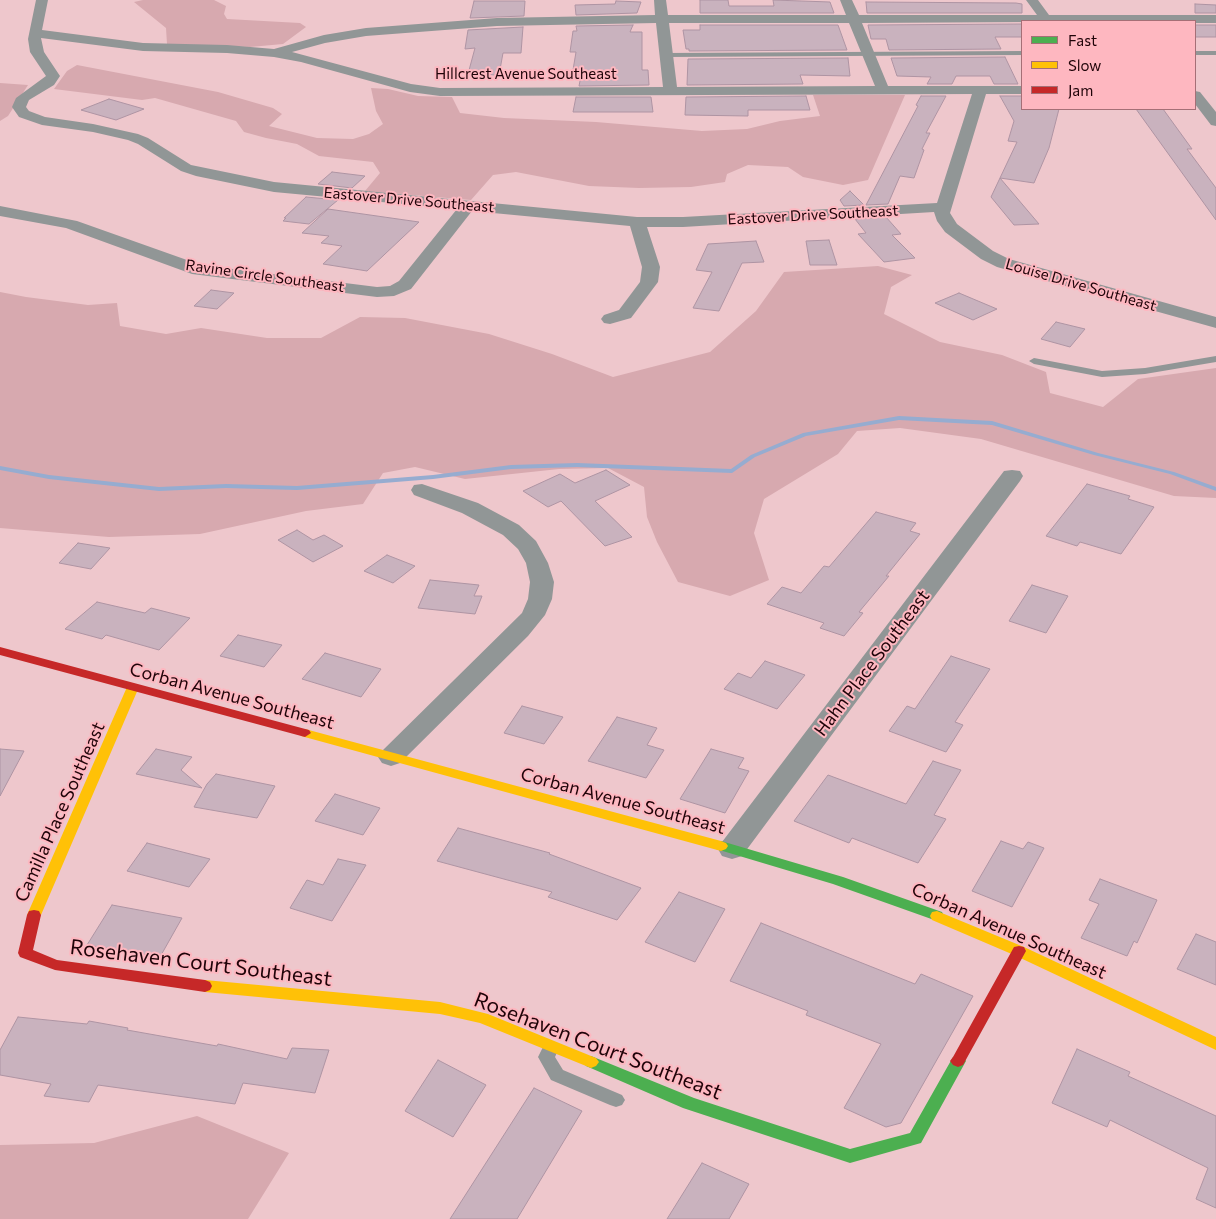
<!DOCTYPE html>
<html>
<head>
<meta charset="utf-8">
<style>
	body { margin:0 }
	#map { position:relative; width:1216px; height:1219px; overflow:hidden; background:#eec7cc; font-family:Commissioner,sans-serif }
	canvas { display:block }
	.legend { position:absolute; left:1021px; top:20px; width:175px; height:90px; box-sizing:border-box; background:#feb7c0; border:1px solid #a56f76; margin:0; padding:6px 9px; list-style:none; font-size:15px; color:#1f0308 }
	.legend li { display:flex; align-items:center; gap:10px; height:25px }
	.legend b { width:25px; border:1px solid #a56f76 }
</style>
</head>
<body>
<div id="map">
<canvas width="1216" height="1219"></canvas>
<ul class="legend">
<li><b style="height:6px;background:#4caf50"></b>Fast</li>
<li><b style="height:6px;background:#ffc107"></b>Slow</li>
<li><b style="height:6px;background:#c62828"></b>Jam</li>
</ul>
</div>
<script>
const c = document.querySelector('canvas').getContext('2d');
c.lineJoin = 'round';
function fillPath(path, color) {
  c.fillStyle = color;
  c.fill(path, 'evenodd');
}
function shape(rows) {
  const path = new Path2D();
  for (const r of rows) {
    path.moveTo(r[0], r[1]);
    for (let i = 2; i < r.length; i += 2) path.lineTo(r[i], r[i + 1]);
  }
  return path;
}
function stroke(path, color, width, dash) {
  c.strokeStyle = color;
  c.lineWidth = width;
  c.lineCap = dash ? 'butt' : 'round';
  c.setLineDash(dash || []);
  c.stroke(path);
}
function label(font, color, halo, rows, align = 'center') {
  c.font = font + ' Commissioner,sans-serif';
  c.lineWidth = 4;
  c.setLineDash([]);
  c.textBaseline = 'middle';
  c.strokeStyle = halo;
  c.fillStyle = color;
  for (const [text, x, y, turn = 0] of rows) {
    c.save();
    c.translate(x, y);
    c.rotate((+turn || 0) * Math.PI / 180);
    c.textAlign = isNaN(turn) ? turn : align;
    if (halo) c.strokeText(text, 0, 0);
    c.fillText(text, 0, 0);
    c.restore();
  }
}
const green = shape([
	[143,0,214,0,226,6,224,14,227,19,300,23,306,27,283,44,250,47,167,44,166,28,134,2],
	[77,65,218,92,273,108,282,114,269,126,317,138,353,139,369,134,383,124,376,111,371,88,388,89,418,96,452,97,460,113,504,118,596,122,702,131,747,129,780,121,820,116,813,95,905,95,868,180,843,185,803,177,788,167,748,165,727,174,725,182,691,187,639,188,589,186,516,172,493,175,471,200,365,191,380,173,373,162,319,156,297,144,266,138,244,132,236,121,155,98,142,100,54,89,67,71],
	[0,83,28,85,8,116,0,121],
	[878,266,912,275,891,287,884,314,940,342,1002,355,1046,372,1050,393,1103,407,1138,379,1216,368,1216,498,1174,496,981,439,900,428,857,431,838,454,764,499,754,533,769,580,730,596,678,582,657,542,647,517,644,487,608,468,559,469,465,479,415,467,383,473,363,504,306,511,200,534,109,537,0,528,0,292,26,297,88,305,117,303,120,326,166,334,201,328,267,338,321,338,360,317,405,318,489,334,552,354,613,377,710,352,756,311,784,272],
	[197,1116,289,1153,248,1219,0,1219,0,1145,94,1143]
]);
const stream = shape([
	[899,416,992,421,1098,453,1174,472,1216,487,1216,491,1170,474,1094,455,992,425,899,420,806,436,755,457,732,473,577,467,511,469,433,479,297,490,226,488,159,491,49,479,0,470,0,466,49,475,159,487,226,484,297,486,433,475,511,465,577,463,731,469,751,455,803,433,899,416]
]);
const building = shape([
	[700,0,728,0,729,6,774,6,773,0,830,2,834,13,700,13,700,0],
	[474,1,525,1,524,16,470,18,474,1],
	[616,1,641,2,637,13,576,15,575,5,615,4,616,1],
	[866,2,1016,3,1022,4,1022,13,867,13,866,2],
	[1195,4,1216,5,1216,13,1195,13,1195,4],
	[1022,24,1022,37,995,37,1001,49,889,50,886,39,871,39,868,25,1022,24],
	[633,25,630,32,642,32,642,70,648,70,649,85,579,86,581,76,572,76,576,52,570,52,573,31,577,31,576,26,633,25],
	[700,25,838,25,847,50,689,51,689,49,686,49,683,30,700,30,700,25],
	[1195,25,1216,25,1216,37,1195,37,1195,25],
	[523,27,521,53,503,53,499,75,468,74,475,48,465,49,468,30,523,27],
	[1005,57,1018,84,994,84,990,76,956,76,952,84,927,84,931,77,897,76,891,58,1005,57],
	[848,58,850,76,800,75,803,84,687,85,688,59,848,58],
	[806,96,810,110,748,110,748,116,685,115,686,97,806,96],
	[921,96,946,96,926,133,930,133,922,149,924,150,914,178,900,176,888,204,866,205,918,106,916,105,921,96],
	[1000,96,1022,96,1022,109,1059,109,1049,148,1034,183,1000,178,1039,224,1014,225,991,197,1017,142,1008,141,1014,121,1000,96],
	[576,97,651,97,653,112,573,112,576,97],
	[109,99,144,109,116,120,81,110,109,99],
	[1136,109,1163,109,1192,149,1187,149,1216,188,1216,220,1136,109],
	[332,172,365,176,352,188,318,184,332,172],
	[850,191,864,205,844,206,840,200,850,191],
	[306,197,338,200,309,224,283,221,286,218,284,218,306,197],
	[328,209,419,222,367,271,323,264,342,246,321,243,329,236,302,233,328,209],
	[886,217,901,234,892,235,915,258,884,262,858,234,866,233,855,219,886,217],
	[829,240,837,265,810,265,806,241,829,240],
	[756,241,764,262,742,263,719,311,693,308,712,272,696,270,708,244,756,241],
	[211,290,234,293,217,309,194,306,211,290],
	[959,293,997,309,973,320,935,303,959,293],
	[1056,322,1085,329,1070,347,1041,339,1056,322],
	[606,470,630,485,595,501,632,537,605,546,561,501,548,507,523,491,560,474,575,483,606,470],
	[1087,484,1130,496,1128,499,1154,507,1121,554,1080,542,1077,546,1046,536,1087,484],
	[876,512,916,523,910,531,920,534,886,576,889,576,859,612,863,613,844,636,820,628,824,623,767,604,782,587,801,593,824,566,829,567,876,512],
	[297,530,313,540,324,535,343,546,313,562,278,540,297,530],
	[78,543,110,548,91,569,59,563,78,543],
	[387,555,415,566,393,583,364,571,387,555],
	[430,580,479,585,474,596,482,596,475,614,418,608,430,580],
	[1032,585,1068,596,1046,633,1009,621,1032,585],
	[97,602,145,613,151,608,190,618,159,650,106,635,102,639,65,629,97,602],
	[238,635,282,645,264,667,220,656,238,635],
	[325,653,381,669,361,697,302,679,325,653],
	[951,656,990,669,955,722,963,725,946,752,889,731,907,706,915,709,951,656],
	[765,661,805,675,777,709,724,689,738,673,751,678,765,661],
	[522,706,563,717,544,744,504,733,522,706],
	[617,717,657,728,647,745,664,750,646,778,588,761,617,717],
	[0,749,24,751,0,796,0,749],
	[156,749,192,757,181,770,202,788,136,774,156,749],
	[711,749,744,758,738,768,749,771,725,813,680,799,711,749],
	[933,761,961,770,934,815,946,819,918,863,852,838,849,843,794,821,828,775,906,804,933,761],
	[216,774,275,786,257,818,194,807,207,784,216,774],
	[335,794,380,808,363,835,315,821,335,794],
	[458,828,550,853,549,854,641,888,617,920,548,897,552,892,437,861,458,828],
	[1001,841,1023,849,1028,842,1044,848,1012,907,972,891,1001,841],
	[147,843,210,859,189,887,127,871,147,843],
	[338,859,366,865,332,921,290,908,307,880,323,885,338,859],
	[1100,879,1157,900,1137,943,1134,941,1127,956,1081,938,1099,904,1089,900,1100,879],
	[679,892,725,909,695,962,645,942,679,892],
	[112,905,182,918,160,957,87,945,112,905],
	[761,923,915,984,921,974,973,996,901,1123,886,1127,844,1108,881,1044,806,1015,808,1011,730,981,761,923],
	[1196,934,1216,942,1216,985,1177,969,1196,934],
	[18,1017,87,1024,89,1021,128,1028,127,1030,217,1046,218,1044,287,1059,292,1048,329,1050,315,1093,243,1083,235,1104,98,1085,89,1102,44,1096,51,1084,0,1075,0,1050,18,1017],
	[1077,1049,1130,1072,1128,1076,1216,1116,1216,1208,1196,1199,1208,1168,1110,1120,1107,1127,1052,1103,1077,1049],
	[438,1060,486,1085,453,1137,405,1111,438,1060],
	[534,1088,582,1111,517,1219,450,1219,534,1088],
	[702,1163,749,1184,729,1219,667,1219,702,1163]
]);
const lane = shape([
	[1022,51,1022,55,666,57,663,55,666,53,1022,51],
	[1195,51,1216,51,1216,55,1195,55,1195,51],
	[1216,356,1216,362,1145,374,1102,377,1034,364,1029,361,1034,358,1102,371,1145,368,1216,356],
	[551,1041,557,1043,559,1048,555,1057,563,1070,622,1095,625,1100,622,1105,616,1107,610,1105,551,1080,538,1057,545,1043,551,1041]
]);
const street = shape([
	[36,0,48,0,42,30,143,43,227,45,274,49,324,35,366,28,497,18,655,15,654,0,666,0,668,15,846,15,840,0,852,0,859,15,1037,15,1026,0,1038,0,1049,15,1216,15,1216,23,1195,23,1195,21,862,23,888,86,1022,86,1022,94,986,94,950,213,957,224,993,251,1009,259,1216,317,1216,328,997,267,981,259,945,232,937,221,934,212,683,227,647,227,660,267,658,282,631,318,610,324,604,323,601,319,604,315,619,310,640,282,642,267,630,226,472,211,411,289,394,296,377,297,192,274,66,228,0,216,0,206,77,221,201,265,377,287,390,286,399,281,457,209,274,192,196,176,181,171,138,144,128,140,93,132,42,125,19,117,12,107,16,98,46,76,30,52,28,39,36,0],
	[656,23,663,87,440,88,411,84,292,52,325,43,366,36,497,26,656,23],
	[669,23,849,23,875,86,677,87,669,23],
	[41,38,143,51,227,53,274,57,301,62,410,92,440,96,972,94,937,203,683,217,637,217,274,182,191,165,148,138,138,134,93,124,45,117,29,111,26,107,29,100,54,85,60,76,44,52,41,38],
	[1195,91,1200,92,1216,112,1216,126,1211,125,1195,104,1195,91],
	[1012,470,1020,471,1023,476,1020,481,742,856,732,859,722,856,718,849,722,842,1004,471,1012,470],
	[422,484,478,503,519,525,536,541,548,563,554,582,552,599,545,615,528,636,400,763,391,766,382,763,378,757,382,751,522,613,528,599,530,582,526,563,518,549,503,535,462,513,414,495,411,490,414,485,422,484]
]);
const fast = shape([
	[721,841,843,877,942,912,944,916,942,920,937,921,833,884,716,849,714,846,716,843,721,841],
	[958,1055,963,1057,966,1061,921,1143,850,1163,683,1108,586,1066,583,1062,586,1058,591,1056,694,1098,850,1149,910,1133,953,1057,958,1055]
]);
const slow = shape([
	[133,683,139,687,41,915,39,919,34,920,29,919,27,915,127,687,133,683],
	[305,729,721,841,726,843,728,846,726,849,721,851,301,736,299,733,305,729],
	[937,911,1024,947,1216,1037,1216,1050,1014,955,932,920,930,916,932,912,937,911],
	[205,980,440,1002,488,1014,596,1058,599,1062,596,1066,591,1068,480,1023,440,1014,205,992,200,990,198,986,200,982,205,980]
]);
const jam = shape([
	[0,647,309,730,311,733,305,737,0,655,0,647],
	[34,910,39,911,41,915,33,950,57,960,205,980,210,982,212,986,210,990,205,992,55,970,20,957,18,953,27,915,29,911,34,910],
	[1019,946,1024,947,1026,951,963,1065,958,1067,953,1065,950,1061,953,1057,1014,947,1019,946]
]);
const farStreetnames = [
	["Hillcrest Avenue Southeast",526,74],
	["Eastover Drive Southeast",409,200,5],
	["Eastover Drive Southeast",813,215,-3],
	["Ravine Circle Southeast",265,276,8],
	["Louise Drive Southeast",1081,285,16]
];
const streetNames = [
	["Hahn Place Southeast",872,663,-53],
	["Corban Avenue Southeast",232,696,15],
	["Corban Avenue Southeast",623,801,15],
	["Camilla Place Southeast",60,812,-66],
	["Corban Avenue Southeast",1009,931,24]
];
const nearStreetnames = [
	["Rosehaven Court Southeast",201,963,7],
	["Rosehaven Court Southeast",598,1046,21]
];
fillPath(green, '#d7a9af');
fillPath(stream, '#96acd0');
fillPath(building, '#c9b2be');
stroke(building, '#ae94a3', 1);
fillPath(lane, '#919696');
fillPath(street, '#919696');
fillPath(fast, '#4caf50');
fillPath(slow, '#ffc107');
fillPath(jam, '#c62828');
label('15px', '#1f0308', '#feb7c0', farStreetnames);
label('18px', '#1f0308', '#feb7c0', streetNames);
label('21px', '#1f0308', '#feb7c0', nearStreetnames);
</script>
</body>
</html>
